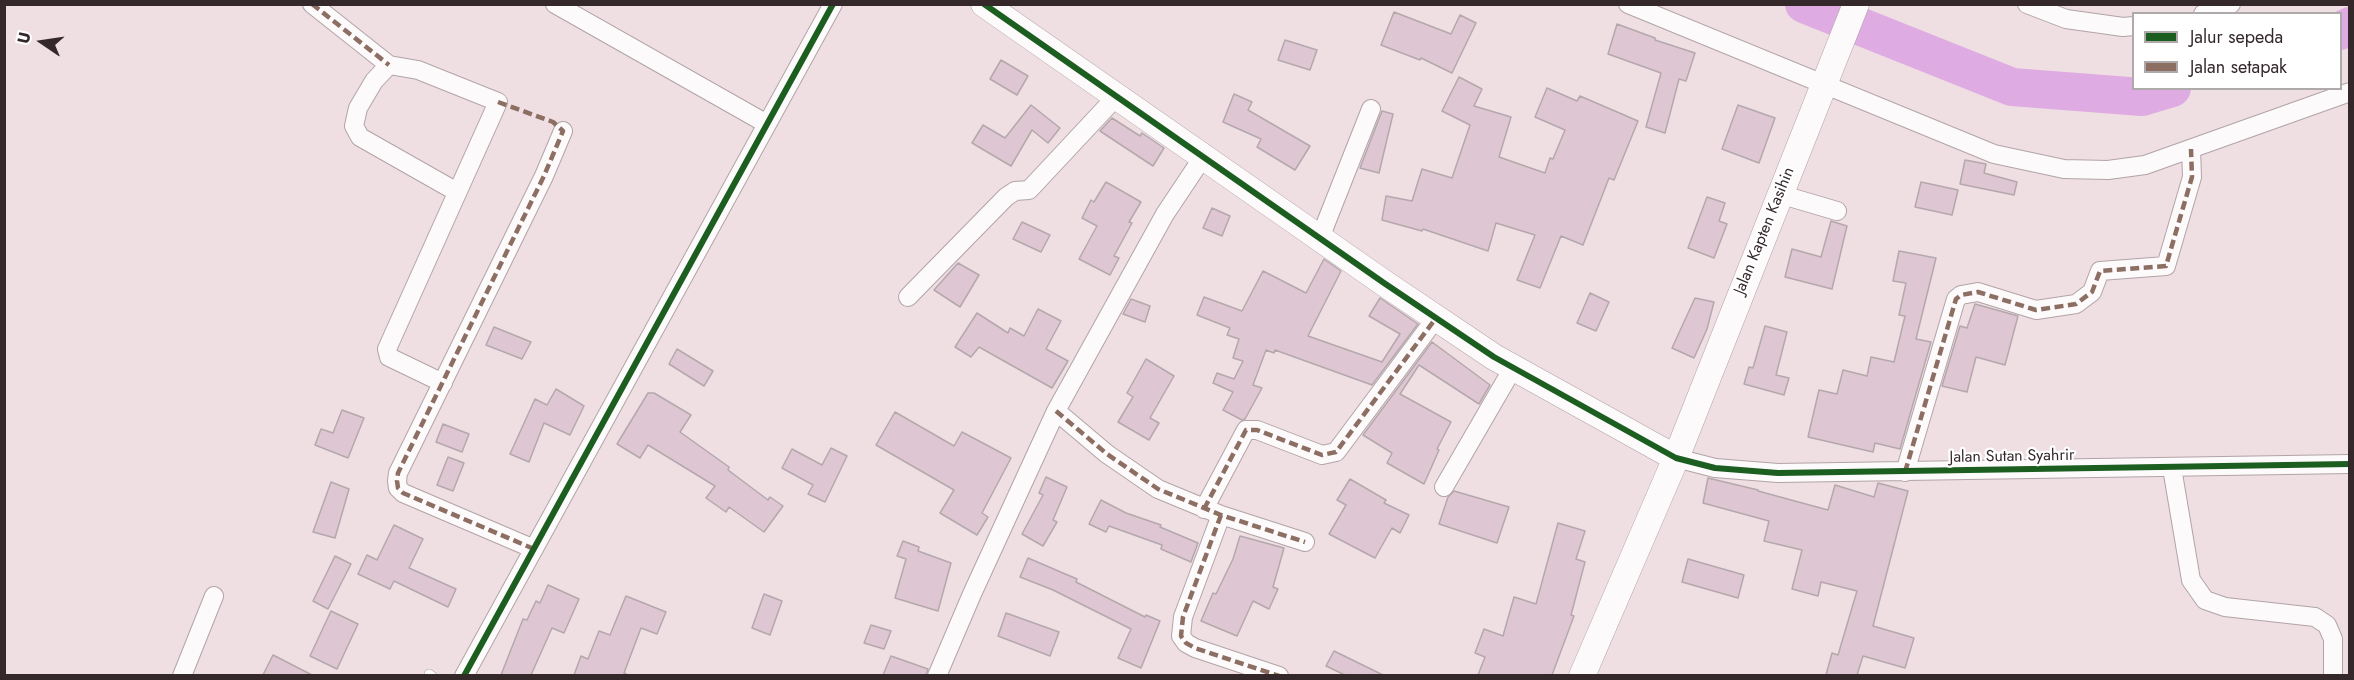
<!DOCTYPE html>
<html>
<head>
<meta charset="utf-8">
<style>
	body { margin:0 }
	#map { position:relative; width:2354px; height:680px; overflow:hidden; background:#efdee2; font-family:Jost,sans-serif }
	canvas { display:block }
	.frame { position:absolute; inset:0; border:6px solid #34282b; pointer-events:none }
	.legend { position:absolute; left:2132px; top:12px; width:210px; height:78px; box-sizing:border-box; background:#fff; border:2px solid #aea9aa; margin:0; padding:8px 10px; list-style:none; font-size:18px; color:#34282b }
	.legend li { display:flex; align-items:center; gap:12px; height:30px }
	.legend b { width:30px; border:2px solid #aea9aa }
	.north { position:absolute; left:12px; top:12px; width:60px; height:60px; -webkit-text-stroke:4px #fff; paint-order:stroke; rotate:283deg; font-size:16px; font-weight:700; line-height:24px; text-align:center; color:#34282b }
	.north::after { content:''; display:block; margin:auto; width:21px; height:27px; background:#34282b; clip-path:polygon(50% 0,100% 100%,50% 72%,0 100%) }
</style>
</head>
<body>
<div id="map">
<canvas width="2354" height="680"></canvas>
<div class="frame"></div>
<ul class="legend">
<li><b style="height:8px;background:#1b5e20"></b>Jalur sepeda</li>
<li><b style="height:8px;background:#8d6e63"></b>Jalan setapak</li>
</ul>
<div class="north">U</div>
</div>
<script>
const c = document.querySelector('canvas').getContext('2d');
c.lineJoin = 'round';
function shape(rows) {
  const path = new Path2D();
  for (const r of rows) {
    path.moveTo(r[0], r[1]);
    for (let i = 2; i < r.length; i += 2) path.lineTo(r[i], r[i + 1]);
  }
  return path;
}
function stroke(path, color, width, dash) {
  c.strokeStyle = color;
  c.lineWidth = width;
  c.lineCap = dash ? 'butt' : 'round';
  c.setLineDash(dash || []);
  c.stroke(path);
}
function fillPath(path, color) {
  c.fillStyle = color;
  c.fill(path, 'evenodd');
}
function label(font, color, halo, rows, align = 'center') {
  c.font = font + ' Jost,sans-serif';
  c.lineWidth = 4.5;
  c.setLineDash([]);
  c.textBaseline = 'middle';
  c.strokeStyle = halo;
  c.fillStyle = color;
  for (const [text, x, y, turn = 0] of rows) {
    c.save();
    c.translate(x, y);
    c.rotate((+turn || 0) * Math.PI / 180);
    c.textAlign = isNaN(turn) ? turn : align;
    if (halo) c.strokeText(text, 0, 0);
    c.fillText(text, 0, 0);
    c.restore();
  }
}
const river = shape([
	[1804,4,2012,87,2142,97,2172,88],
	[2340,31,2350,26]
]);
const building = shape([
	[1394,12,1451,34,1460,15,1476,23,1452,73,1421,58,1420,60,1381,45,1394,12],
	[1617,24,1655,38,1655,40,1695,53,1686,81,1679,79,1665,133,1646,127,1661,73,1608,54,1617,24],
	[1285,40,1317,50,1310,70,1278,60,1285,40],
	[1001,60,1028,76,1017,95,990,79,1001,60],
	[1459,77,1482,89,1474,106,1511,117,1499,157,1545,173,1550,158,1553,159,1565,130,1535,117,1547,88,1577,101,1580,96,1638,121,1614,180,1609,178,1583,245,1561,236,1540,288,1517,280,1535,235,1496,223,1488,251,1423,229,1422,231,1382,220,1386,196,1412,201,1422,169,1452,178,1470,125,1442,111,1459,77],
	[1234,94,1252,102,1248,110,1310,146,1295,170,1257,147,1261,139,1223,122,1234,94],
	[1031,105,1060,128,1048,143,1032,130,1011,166,972,143,983,125,1005,138,1031,105],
	[1738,105,1775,118,1759,163,1722,149,1738,105],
	[1382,111,1393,114,1379,173,1360,168,1382,111],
	[1112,118,1140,136,1142,133,1164,148,1153,166,1100,131,1112,118],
	[1965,160,1986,164,1984,173,2017,182,2014,195,1960,184,1965,160],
	[1106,182,1141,202,1129,222,1132,223,1114,256,1119,258,1110,275,1079,259,1097,226,1082,218,1091,200,1094,202,1106,182],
	[1921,182,1958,190,1952,215,1915,207,1921,182],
	[1707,197,1725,203,1719,221,1727,224,1714,258,1688,248,1707,197],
	[1212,208,1230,216,1222,236,1203,228,1212,208],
	[1831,221,1847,226,1832,289,1785,277,1792,249,1821,257,1831,221],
	[1022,222,1050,235,1041,252,1013,239,1022,222],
	[1899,251,1936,258,1916,339,1931,342,1900,449,1875,443,1873,452,1808,437,1819,390,1837,394,1843,370,1867,376,1871,357,1894,362,1905,316,1899,315,1906,283,1893,281,1899,251],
	[1324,259,1341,271,1308,336,1382,362,1400,334,1369,316,1380,298,1418,324,1372,385,1275,350,1274,353,1266,350,1253,385,1262,388,1245,419,1242,420,1223,410,1233,392,1213,383,1217,373,1234,379,1243,361,1233,358,1239,339,1227,335,1230,328,1197,315,1204,297,1242,311,1263,271,1306,293,1324,259],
	[958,263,979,275,960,307,934,290,958,263],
	[1590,293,1609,302,1596,331,1577,323,1590,293],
	[1695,298,1714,302,1707,329,1694,358,1672,348,1695,298],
	[1131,299,1150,306,1145,322,1123,314,1131,299],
	[1975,304,2018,316,2005,365,1976,357,1967,392,1942,386,1960,326,1967,328,1975,304],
	[1038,309,1061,321,1046,349,1068,361,1052,388,979,347,971,357,955,347,977,313,1008,333,1010,328,1024,336,1038,309],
	[1765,326,1787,332,1776,375,1789,378,1784,395,1744,384,1749,367,1753,368,1765,326],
	[494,327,531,342,522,359,486,345,494,327],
	[1432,342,1490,385,1479,404,1419,365,1400,394,1451,422,1437,449,1439,450,1424,484,1387,463,1392,453,1363,435,1432,342],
	[677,349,713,371,704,386,669,364,677,349],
	[1146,359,1174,376,1150,418,1159,423,1149,440,1118,422,1133,397,1127,393,1146,359],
	[556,389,584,406,570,435,544,423,529,462,510,454,535,399,547,405,556,389],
	[648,393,654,393,691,415,680,432,729,467,728,470,768,500,770,497,783,506,764,532,729,507,726,512,706,498,715,486,648,445,640,458,617,444,648,393],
	[342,410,364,418,348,458,315,445,321,429,333,433,342,410],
	[895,412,954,446,962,432,1011,458,982,513,988,517,977,535,940,513,954,490,876,445,895,412],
	[443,424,469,434,462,452,436,442,443,424],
	[831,448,847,456,825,502,808,494,813,485,782,468,792,449,822,465,831,448],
	[448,457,464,463,453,491,437,485,448,457],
	[1046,477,1067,487,1053,520,1057,522,1043,546,1022,534,1043,495,1039,493,1046,477],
	[1708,478,1758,490,1758,491,1828,510,1835,485,1874,497,1878,483,1908,491,1873,626,1914,638,1905,668,1863,656,1857,675,1826,675,1832,653,1838,655,1857,591,1821,582,1818,596,1792,589,1802,550,1764,541,1769,521,1703,503,1708,478],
	[1350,479,1386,500,1384,503,1409,515,1400,533,1392,528,1375,558,1329,534,1346,505,1337,500,1350,479],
	[331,482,349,489,335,538,313,532,331,482],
	[1454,491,1509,507,1497,543,1439,524,1448,497,1454,491],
	[1101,500,1126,513,1161,525,1160,527,1198,543,1191,562,1161,549,1162,545,1109,526,1106,532,1089,524,1101,500],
	[1558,523,1585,531,1576,559,1585,562,1571,615,1574,616,1552,675,1478,675,1485,657,1475,653,1484,629,1503,636,1514,597,1536,604,1558,523],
	[394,525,423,539,409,568,456,589,448,607,394,581,390,589,358,574,367,555,377,560,394,525],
	[1240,536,1284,548,1273,587,1278,589,1269,609,1253,601,1237,636,1201,621,1213,593,1216,594,1233,559,1240,536],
	[903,541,919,547,918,551,951,563,938,611,895,598,906,559,897,556,903,541],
	[335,556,351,564,328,609,313,601,335,556],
	[1028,558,1077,579,1076,582,1145,617,1146,615,1160,621,1141,668,1118,658,1131,629,1053,590,1020,577,1028,558],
	[1688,559,1744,575,1738,598,1682,582,1688,559],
	[548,585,579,599,564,633,552,628,531,675,501,675,523,619,527,620,536,601,540,603,548,585],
	[764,594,782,601,770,635,752,628,764,594],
	[626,596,666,612,657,634,641,628,624,673,628,675,574,675,581,656,588,659,599,631,610,635,626,596],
	[331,611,358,624,337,669,310,656,331,611],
	[1006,613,1059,632,1050,656,998,636,1006,613],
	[871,625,891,631,884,649,864,643,871,625],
	[1334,651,1383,675,1345,675,1326,666,1334,651],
	[273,655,312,675,263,675,273,655],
	[891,656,928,669,926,675,883,675,891,656]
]);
const lane = shape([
	[429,674,432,676]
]);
const street = shape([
	[312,4,389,65],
	[555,4,767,124],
	[1628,4,1994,154,2064,169,2108,170,2145,165,2350,92],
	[2027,4,2066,19,2123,27,2134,26],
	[2203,14,2231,4],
	[1779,194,1837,211],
	[1320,238,1371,109],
	[908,297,1006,197,1015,191,1029,190,1116,97],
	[443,383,389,357,387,349,498,102,418,70,389,65,374,81,358,108,354,126,360,137,457,192],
	[1056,411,1107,454,1158,489,1221,515,1305,542],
	[1676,458,1715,468,1778,473,2350,464],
	[2172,468,2191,580,2205,600,2225,607,2315,617,2327,625,2333,639,2333,676],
	[1905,472,1956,299,1961,295,1978,292,2036,310,2076,304,2092,292,2100,271,2166,266,2192,177,2191,149],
	[1444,487,1513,368],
	[1204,509,1246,430,1257,430,1322,455,1336,452,1436,318],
	[1221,515,1183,617,1181,636,1186,643,1195,648,1279,676],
	[534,549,403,493,398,488,397,481,398,473,544,176,563,131],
	[182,676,214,596],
	[464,676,833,4],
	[937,676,972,594,1056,411,1165,214,1203,157]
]);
const secondary = shape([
	[984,4,1384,283,1494,357,1676,458],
	[1582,676,1676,458,1856,4]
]);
const quiet = shape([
	[312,4,389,65],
	[498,102,553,122,563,131,544,176,398,473,397,481,398,488,403,493,534,549],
	[1056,411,1107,454,1158,489,1221,515,1305,542],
	[1905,472,1956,299,1961,295,1978,292,2036,310,2076,304,2092,292,2100,271,2166,266,2192,177,2191,149],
	[1204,509,1246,430,1257,430,1322,455,1336,452,1436,318],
	[1221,515,1183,617,1181,636,1186,643,1195,648,1279,676]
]);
const cycleway = shape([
	[984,4,1384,283,1494,357,1676,458,1715,468,1778,473,2350,464],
	[464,676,833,4]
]);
const streetNames = [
	["Jalan Kapten Kasihin",1765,231,-68],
	["Jalan Sutan Syahrir",2012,457,-1]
];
stroke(river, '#deace2', 38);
fillPath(building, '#dfc6d3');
stroke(building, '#b4a8ac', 1.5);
stroke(lane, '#b1a4a7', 10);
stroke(street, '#b1a4a7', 20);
stroke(secondary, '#b1a4a7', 27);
stroke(lane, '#fdfafb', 9);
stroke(street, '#fdfafb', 18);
stroke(secondary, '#fdfafb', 26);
stroke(quiet, '#8d6e63', 4.5, [9, 4.5]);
stroke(cycleway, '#1b5e20', 6);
label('16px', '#34282b', '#fff', streetNames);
</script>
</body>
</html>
